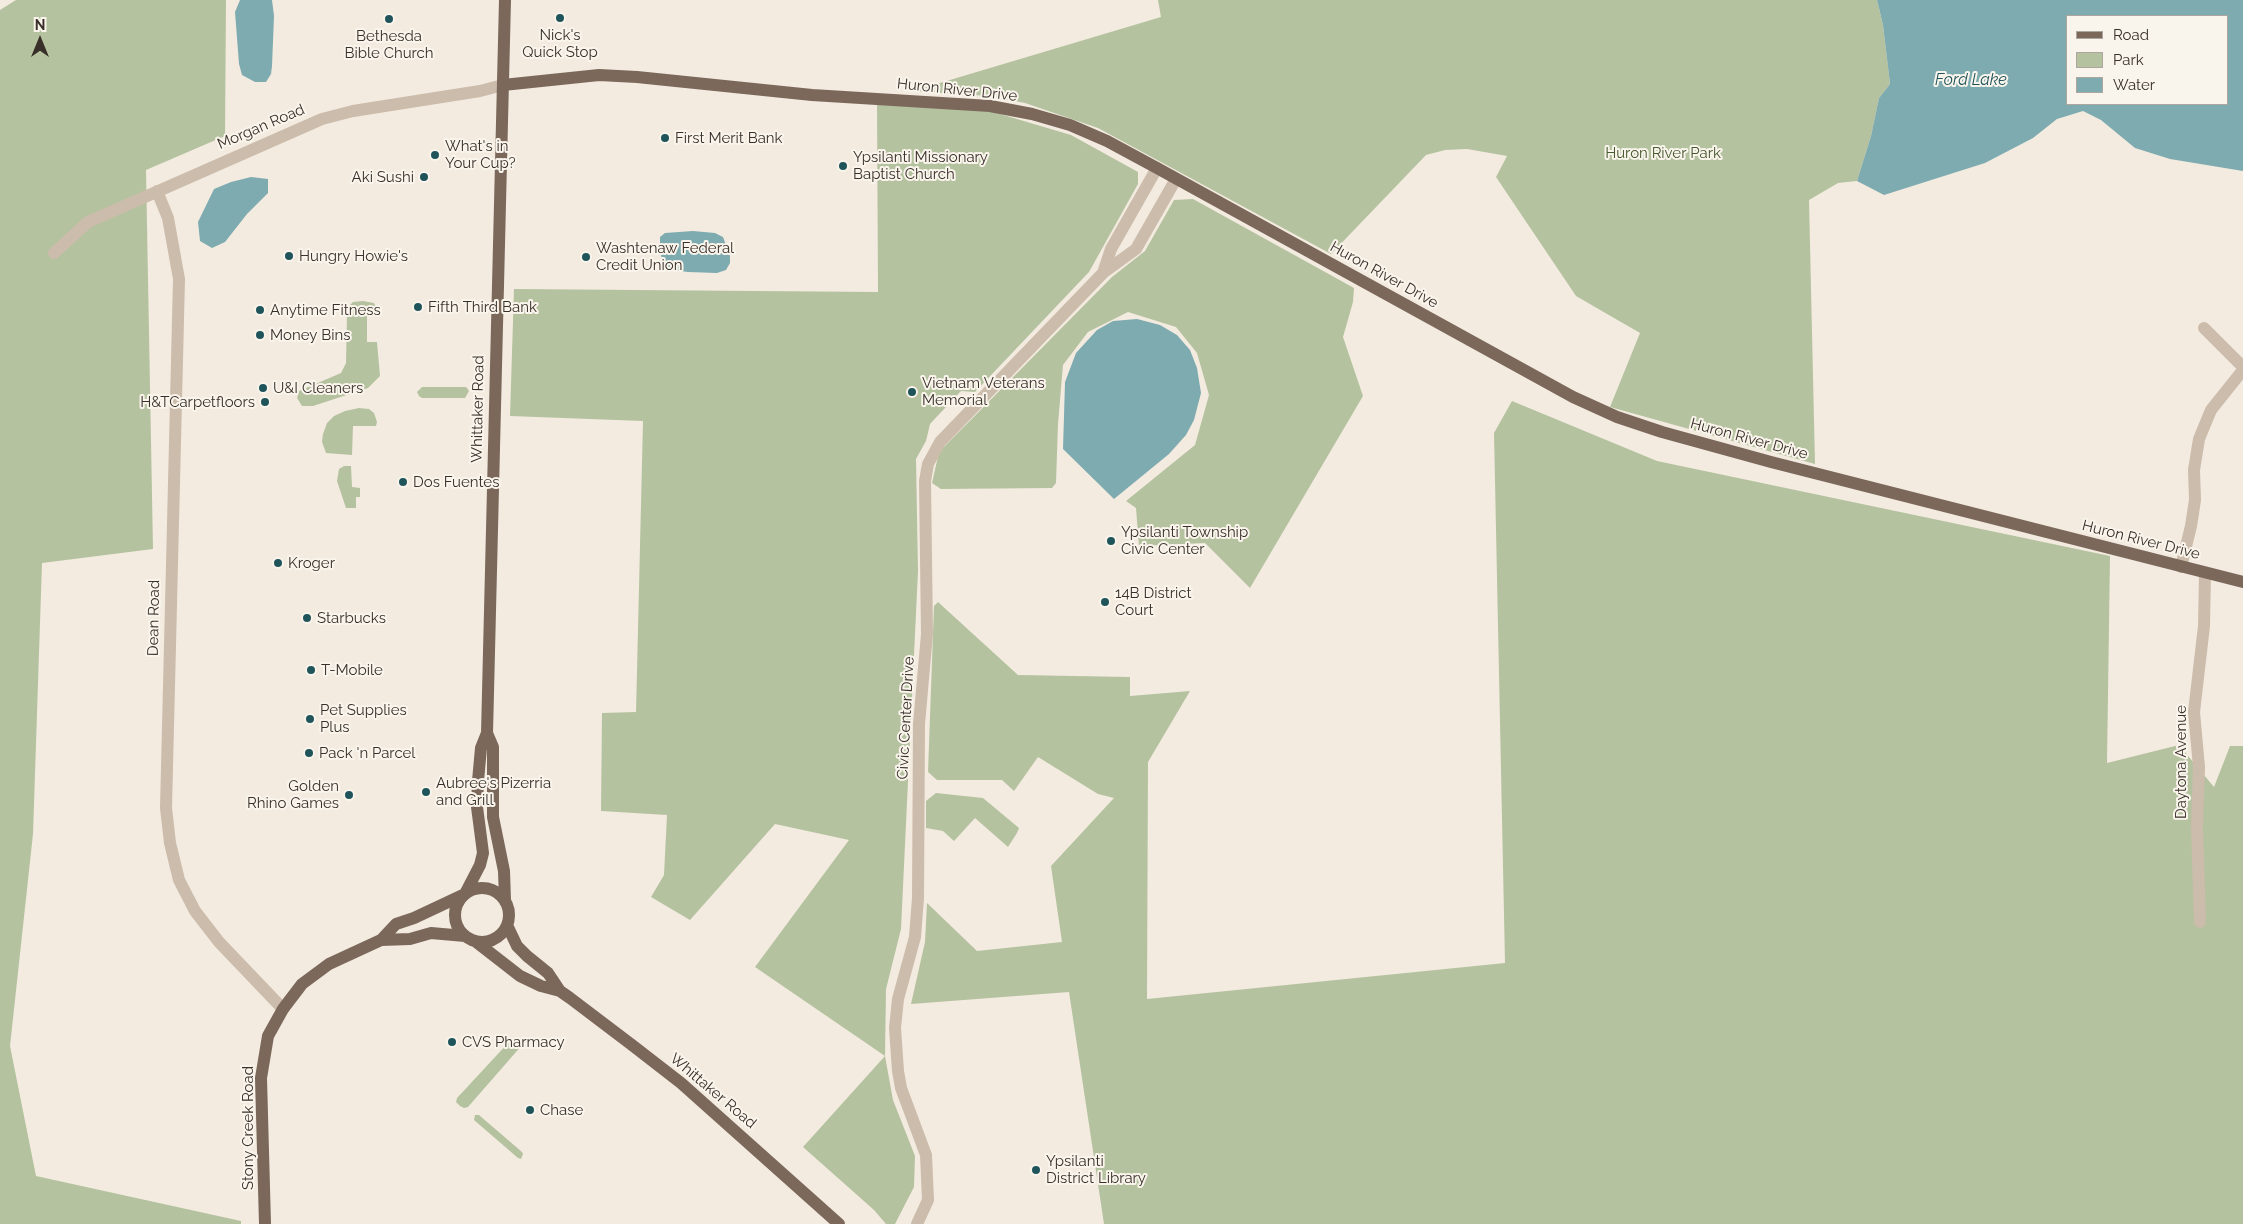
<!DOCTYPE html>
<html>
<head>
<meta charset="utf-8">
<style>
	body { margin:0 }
	#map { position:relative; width:2243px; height:1224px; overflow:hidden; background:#f3ebe0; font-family:Raleway,sans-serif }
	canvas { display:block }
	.legend { position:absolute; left:2066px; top:15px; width:162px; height:90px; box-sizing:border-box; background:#faf5ec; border:1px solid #ada69e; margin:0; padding:6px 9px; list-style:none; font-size:15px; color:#39302a }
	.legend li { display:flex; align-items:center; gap:10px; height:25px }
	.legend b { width:25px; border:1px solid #ada69e }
	.north { position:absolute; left:15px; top:15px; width:50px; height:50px; -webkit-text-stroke:4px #faf5ec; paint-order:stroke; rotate:0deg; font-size:14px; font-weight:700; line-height:20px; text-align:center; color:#39302a }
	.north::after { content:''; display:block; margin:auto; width:18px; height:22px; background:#39302a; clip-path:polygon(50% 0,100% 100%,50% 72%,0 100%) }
</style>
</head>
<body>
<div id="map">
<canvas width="2243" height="1224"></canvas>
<ul class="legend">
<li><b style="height:6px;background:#7b685b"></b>Road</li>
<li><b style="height:14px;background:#b5c29f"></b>Park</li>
<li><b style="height:14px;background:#7eabb0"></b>Water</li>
</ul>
<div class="north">N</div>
</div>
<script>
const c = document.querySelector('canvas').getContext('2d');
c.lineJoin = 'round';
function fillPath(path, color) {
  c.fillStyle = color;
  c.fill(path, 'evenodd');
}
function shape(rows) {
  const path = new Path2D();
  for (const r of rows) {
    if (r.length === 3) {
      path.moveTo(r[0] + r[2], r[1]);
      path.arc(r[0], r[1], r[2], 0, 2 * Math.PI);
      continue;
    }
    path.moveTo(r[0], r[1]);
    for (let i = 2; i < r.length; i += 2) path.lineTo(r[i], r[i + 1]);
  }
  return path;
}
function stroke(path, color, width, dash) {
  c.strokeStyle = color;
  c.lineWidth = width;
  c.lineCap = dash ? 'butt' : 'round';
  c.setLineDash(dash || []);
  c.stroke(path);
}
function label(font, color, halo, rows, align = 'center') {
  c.font = font + ' Raleway,sans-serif';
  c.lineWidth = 4;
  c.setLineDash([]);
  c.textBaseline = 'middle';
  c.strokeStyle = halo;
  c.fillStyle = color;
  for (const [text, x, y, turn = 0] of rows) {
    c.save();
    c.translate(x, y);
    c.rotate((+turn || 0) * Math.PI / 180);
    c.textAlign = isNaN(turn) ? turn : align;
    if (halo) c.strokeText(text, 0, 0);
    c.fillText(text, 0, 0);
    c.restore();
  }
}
const green = shape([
	[16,0,226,0,225,136,146,170,153,549,42,563,33,834,10,1046,36,1176,241,1221,241,1224,0,1224,0,10],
	[1158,0,1877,0,1883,25,1890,84,1879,98,1871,136,1857,181,1838,183,1809,200,1815,464,1610,407,1640,333,1576,296,1496,177,1507,156,1467,149,1445,150,1426,155,1331,254,1098,128,1025,103,989,96,913,91,1161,17],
	[877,103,990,111,1071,135,1138,172,1138,184,1089,272,975,392,961,391,930,424,926,441,916,459,918,571,901,929,886,989,885,1056,893,1100,915,1156,914,1187,895,1224,886,1224,874,1210,803,1147,885,1056,755,967,849,840,775,824,690,920,651,897,664,875,667,815,601,811,602,713,636,712,643,421,510,416,514,289,878,292],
	[1193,199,1354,288,1353,302,1343,337,1363,396,1250,588,1205,543,1139,546,1136,508,1126,501,1195,445,1209,395,1197,353,1176,327,1128,312,1088,332,1063,365,1058,424,1056,483,1052,488,941,489,932,483,939,452,1112,277,1145,251,1174,200],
	[363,301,374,303,376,307,377,312,367,312,367,342,377,342,380,376,368,388,313,406,302,406,297,398,299,391,341,373,346,363,347,314,349,306,353,302],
	[422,387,466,387,469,391,465,398,422,398,419,396,417,392],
	[1512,401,1657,461,2110,556,2107,763,2179,745,2214,787,2230,746,2243,746,2243,1224,1104,1224,1069,992,911,1004,925,942,927,903,977,951,1062,942,1051,866,1114,798,1098,794,1038,757,1014,791,1002,780,937,780,928,772,934,606,938,602,1018,675,1130,677,1130,696,1190,691,1148,762,1147,999,1505,963,1494,433],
	[359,408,369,409,374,413,377,422,376,426,353,426,352,455,326,453,322,442,323,434,327,423,334,416,345,411],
	[344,466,351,466,352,487,360,488,360,497,356,497,356,508,346,508,337,481,339,469],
	[936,793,983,798,1019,828,1017,833,1008,847,975,818,954,841,943,831,926,828,926,801],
	[509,1042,523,1044,468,1107,464,1108,460,1106,456,1102,457,1098],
	[475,1115,479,1115,522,1152,523,1154,521,1159,518,1158,474,1120]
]);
const water = shape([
	[240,0,272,0,274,16,272,66,271,74,266,82,255,82,242,75,239,64,235,12],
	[1877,0,2243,0,2243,171,2170,159,2135,148,2101,120,2083,111,2057,119,2033,138,1985,163,1884,195,1857,181,1871,136,1879,98,1890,84,1883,25],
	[2067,16,2227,16,2227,104,2067,104],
	[251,177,268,179,268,193,247,214,225,242,212,248,200,241,198,222,214,189,231,182],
	[693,231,715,233,723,237,730,256,730,263,726,270,717,273,688,272,673,270,665,266,660,253,660,237,665,233],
	[1137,319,1160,325,1177,335,1190,350,1197,368,1201,393,1194,420,1186,435,1169,454,1114,499,1063,449,1065,382,1076,353,1097,330,1113,321]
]);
const minor = shape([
	[157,191,168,218,179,279,166,808,170,843,179,880,195,911,219,942,283,1009],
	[54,253,88,222,322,119,353,111,480,91,503,85],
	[1103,273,1111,249,1157,168],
	[2204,328,2243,367],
	[2181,567,2191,526,2195,500,2194,470,2199,439,2211,410,2243,370],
	[2200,922,2197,827,2199,767,2194,712,2204,626,2205,573],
	[917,1224,928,1200,926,1155,901,1088,898,1071,895,1028,898,999,915,937,918,898,919,724,927,634,925,481,928,464,940,442,1103,273,1136,249,1176,179]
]);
const major = shape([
	[503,85,599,75,637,77,812,95,990,106,1032,114,1070,125,1107,141,1157,168,1573,397,1617,417,1662,432,1771,462,2243,582],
	[487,733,493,747,493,817,504,871,505,900],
	[482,915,27],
	[466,892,480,865,483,853,477,807,478,781,481,748,487,733,505,0],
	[507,925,517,946,527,956,548,973,560,991],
	[381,940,396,924,414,918,463,895],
	[475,941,520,976,541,986,560,991,570,998,632,1045,681,1083,839,1224],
	[265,1224,261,1078,268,1036,283,1009,302,984,329,964,381,940,410,939,431,933,465,936]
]);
const markers = [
	[560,18,5,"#1f545b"],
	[389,19,5,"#1f545b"],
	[665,138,5,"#1f545b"],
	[435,155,5,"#1f545b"],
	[843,166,5,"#1f545b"],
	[424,177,5,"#1f545b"],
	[289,256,5,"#1f545b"],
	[586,257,5,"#1f545b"],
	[418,307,5,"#1f545b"],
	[260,310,5,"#1f545b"],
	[260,335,5,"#1f545b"],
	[263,388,5,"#1f545b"],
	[912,392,5,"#1f545b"],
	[265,402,5,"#1f545b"],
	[403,482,5,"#1f545b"],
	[1111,541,5,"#1f545b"],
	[278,563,5,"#1f545b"],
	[1105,602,5,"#1f545b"],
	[307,618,5,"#1f545b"],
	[311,670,5,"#1f545b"],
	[310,719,5,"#1f545b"],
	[309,753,5,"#1f545b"],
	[426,792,5,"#1f545b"],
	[349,795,5,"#1f545b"],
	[452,1042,5,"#1f545b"],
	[530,1110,5,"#1f545b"],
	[1036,1170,5,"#1f545b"]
];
const poiNames = [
	["Nick's",560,35,"center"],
	["Quick Stop",560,52,"center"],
	["Bethesda",389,36,"center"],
	["Bible Church",389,53,"center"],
	["First Merit Bank",675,138],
	["What's in",445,146],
	["Your Cup?",445,163],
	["Ypsilanti Missionary",853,157],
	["Baptist Church",853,174],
	["Aki Sushi",414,177,"right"],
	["Washtenaw Federal",596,248],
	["Credit Union",596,265],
	["Hungry Howie's",299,256],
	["Fifth Third Bank",428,307],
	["Anytime Fitness",270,310],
	["Money Bins",270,335],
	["Vietnam Veterans",922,383],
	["Memorial",922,400],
	["U&I Cleaners",273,388],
	["H&TCarpetfloors",255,402,"right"],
	["Dos Fuentes",413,482],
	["Ypsilanti Township",1121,532],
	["Civic Center",1121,549],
	["Kroger",288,563],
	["14B District",1115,593],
	["Court",1115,610],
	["Starbucks",317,618],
	["T-Mobile",321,670],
	["Pet Supplies",320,710],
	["Plus",320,727],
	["Pack 'n Parcel",319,753],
	["Aubree's Pizerria",436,783],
	["and Grill",436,800],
	["Golden",339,786,"right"],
	["Rhino Games",339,803,"right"],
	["CVS Pharmacy",462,1042],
	["Chase",540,1110],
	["Ypsilanti",1046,1161],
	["District Library",1046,1178]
];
const streetNames = [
	["Huron River Drive",957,90,6],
	["Morgan Road",261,127,-23],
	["Huron River Drive",1384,275,29],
	["Whittaker Road",478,409,-89],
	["Huron River Drive",1749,439,15],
	["Huron River Drive",2141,540,14],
	["Dean Road",154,618,-89],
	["Civic Center Drive",906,718,-87],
	["Daytona Avenue",2181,762,-90],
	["Whittaker Road",713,1091,40],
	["Stony Creek Road",248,1128,-90]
];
const parkNames = [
	["Huron River Park",1663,153]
];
const waterNames = [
	["Ford Lake",1971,80]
];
fillPath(green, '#b5c29f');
fillPath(water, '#7eabb0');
stroke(minor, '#ccbcab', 12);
stroke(major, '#7b685b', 12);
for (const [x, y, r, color] of markers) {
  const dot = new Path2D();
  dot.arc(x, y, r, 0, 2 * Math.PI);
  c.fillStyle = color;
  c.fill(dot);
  stroke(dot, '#faf5ec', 2);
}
label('15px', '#39302a', '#faf5ec', poiNames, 'left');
label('15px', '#39302a', '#faf5ec', streetNames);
label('15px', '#46582e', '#faf5ec', parkNames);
label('italic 16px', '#1f545b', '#faf5ec', waterNames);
</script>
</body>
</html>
